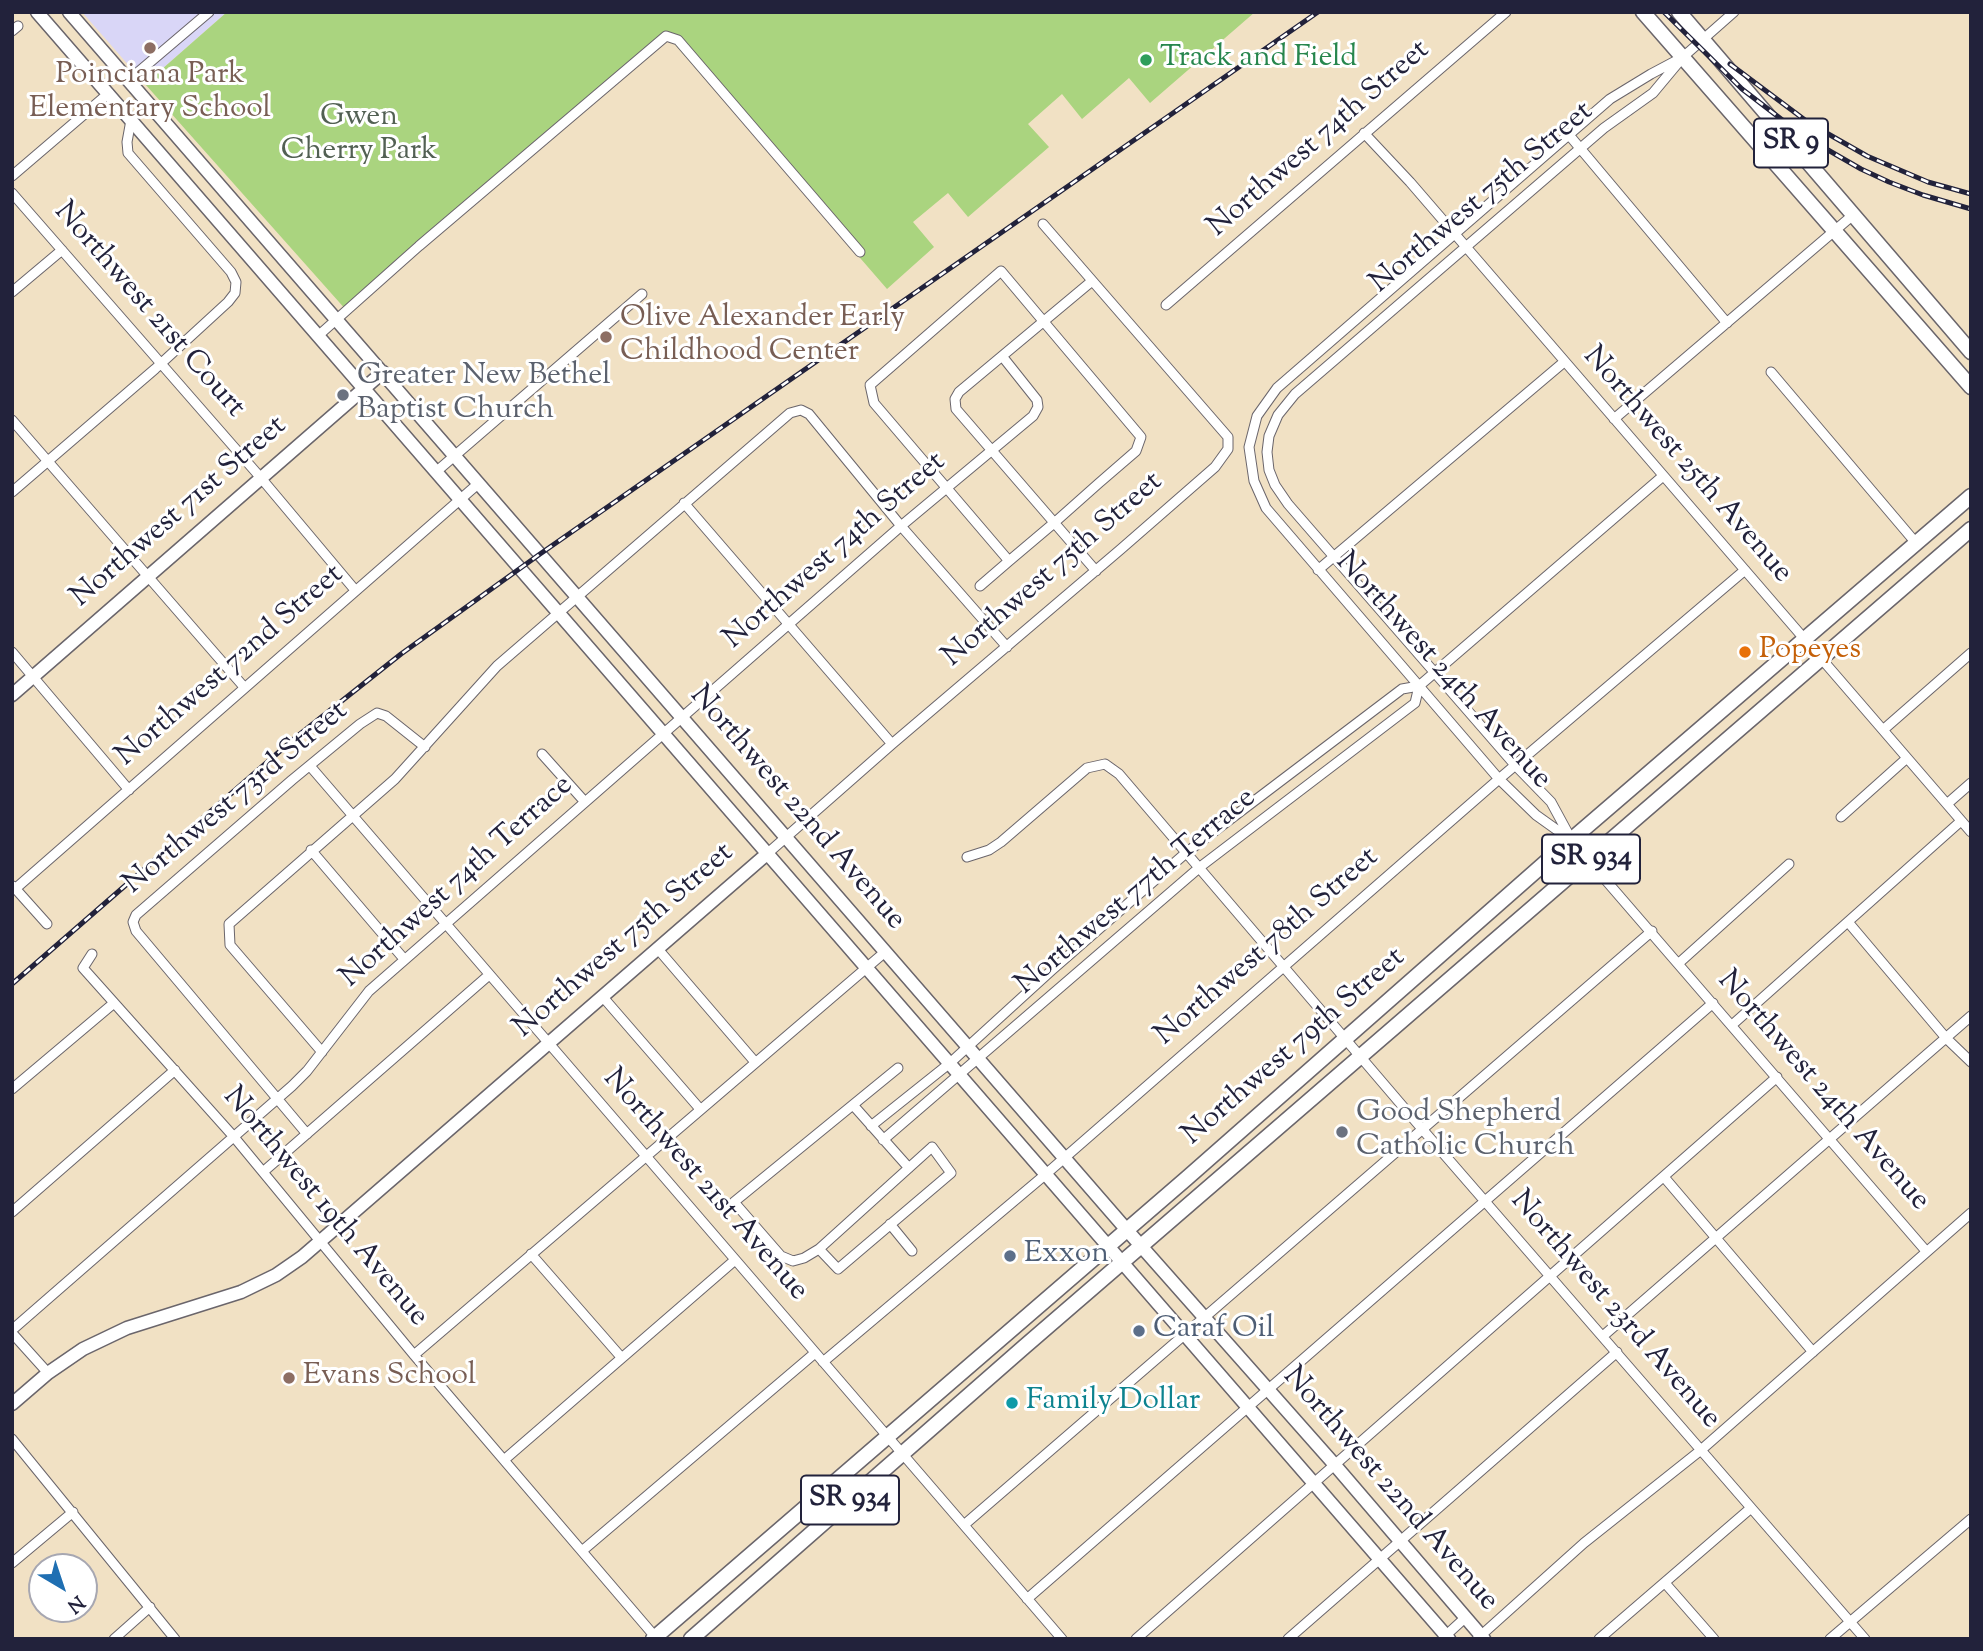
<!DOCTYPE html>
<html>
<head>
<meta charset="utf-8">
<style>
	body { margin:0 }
	#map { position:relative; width:1983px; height:1651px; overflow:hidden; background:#f1e1c4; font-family:"Sorts Mill Goudy",serif }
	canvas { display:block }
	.frame { position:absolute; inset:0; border:14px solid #22223b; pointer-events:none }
	.north { position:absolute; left:28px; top:1553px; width:70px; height:70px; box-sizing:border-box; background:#fff; border:2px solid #a7a7b1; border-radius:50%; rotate:141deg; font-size:19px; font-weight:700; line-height:28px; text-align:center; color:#22223b }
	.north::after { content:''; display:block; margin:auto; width:24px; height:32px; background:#1f6fb2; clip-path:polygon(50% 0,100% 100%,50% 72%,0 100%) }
</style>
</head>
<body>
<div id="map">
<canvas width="1983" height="1651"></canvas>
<div class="frame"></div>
<div class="north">N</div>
</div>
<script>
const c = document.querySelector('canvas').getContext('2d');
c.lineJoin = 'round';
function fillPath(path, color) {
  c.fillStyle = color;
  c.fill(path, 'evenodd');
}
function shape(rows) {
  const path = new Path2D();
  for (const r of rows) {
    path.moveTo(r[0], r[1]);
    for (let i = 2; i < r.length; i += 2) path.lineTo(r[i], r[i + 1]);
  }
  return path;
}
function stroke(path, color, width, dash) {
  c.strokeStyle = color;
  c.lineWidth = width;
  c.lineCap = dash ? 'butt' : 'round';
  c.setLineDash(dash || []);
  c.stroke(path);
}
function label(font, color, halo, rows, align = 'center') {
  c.font = font + ' "Sorts Mill Goudy",serif';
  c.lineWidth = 6;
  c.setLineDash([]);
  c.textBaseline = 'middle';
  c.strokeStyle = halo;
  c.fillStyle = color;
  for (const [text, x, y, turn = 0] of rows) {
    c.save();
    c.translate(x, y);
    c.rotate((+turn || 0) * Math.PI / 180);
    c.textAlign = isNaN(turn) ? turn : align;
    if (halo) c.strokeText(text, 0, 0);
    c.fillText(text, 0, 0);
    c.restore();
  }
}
const built = shape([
	[82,12,227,12,145,84]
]);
const green = shape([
	[227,12,1255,12,1150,103,1129,78,1082,119,1062,94,1028,124,1049,147,968,217,948,193,913,222,934,247,887,289,665,33,347,311,145,84]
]);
const street = shape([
	[12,31,18,26],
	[1683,57,1651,74,1610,99,1277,388,1257,416,1249,447,1254,481,1266,508,1499,779,1536,815,1571,840,1926,1251],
	[129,80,209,12],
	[1364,133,1410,182,1971,832],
	[1569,135,1727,323],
	[12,176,109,93],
	[12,193,261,478,355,590],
	[1092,281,959,392,955,399,956,409,1096,571],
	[12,292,62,250],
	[1166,305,1506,12],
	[319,335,419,246,666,36,678,40,860,252],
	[1771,372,1916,543],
	[1614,419,1853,215],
	[12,420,244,687],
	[437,471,642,294],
	[12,492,155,369,228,302,235,293,236,282,231,272,128,153,127,142,131,120],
	[684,503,892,744],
	[1318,570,1564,362],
	[980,586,1009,561,1054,523,1099,483,1136,451,1141,437,1001,271,870,385,874,403,1009,561],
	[12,652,129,790],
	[1883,730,1971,653],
	[542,754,585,802],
	[310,766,1062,1639],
	[1947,804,1971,783],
	[1841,817,1907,758],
	[1570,837,1551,802,1515,765,1288,504,1275,485,1269,470,1267,452,1269,436,1278,415,1295,394,1604,128,1653,93,1683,57,1734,12],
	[311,850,404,959],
	[768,853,892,744,1121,549,1215,467,1228,449,1228,437,1043,224],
	[967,857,989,850,1001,842,1087,768,1105,764,1119,774,1423,1130,1865,1639],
	[13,886,47,924],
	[15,889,479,483],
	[1848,922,1946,1038,1971,1062],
	[657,948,755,1062],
	[92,954,83,968,234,1137,414,1355,657,1639],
	[1679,963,1789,864],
	[602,996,700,1109],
	[1732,1025,1961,821],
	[322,1052,230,945,229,924,395,779,497,666,790,413,801,410,809,414,901,526,1007,647],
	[12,1089,114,1003],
	[853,1105,909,1168],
	[871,1126,950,1063,1052,970,1187,852,1402,689,1419,686,1663,476],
	[307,1134,136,931,133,922,136,915,292,780,360,724,377,713,386,716,425,747],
	[883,1140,1200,867,1415,703,1419,686],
	[263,1172,489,975],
	[1664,1177,1813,1352],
	[12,1212,175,1070],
	[890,1224,912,1251],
	[819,1249,838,1269,951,1173,932,1147,819,1249,804,1258,793,1261,781,1256,734,1202,898,1068],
	[531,1254,621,1357],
	[12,1330,292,1086,307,1071,369,991,901,526,1033,416,1038,407,1037,400,1002,356],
	[12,1333,48,1373],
	[1603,1336,1971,1016],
	[414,1355,885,952],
	[823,1362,1046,1174,1499,779,1745,570],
	[12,1439,175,1639],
	[504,1460,735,1260],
	[964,1525,1652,931],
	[582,1551,815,1353],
	[12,1563,73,1512],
	[1665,1583,1714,1639],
	[1027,1599,1713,1003],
	[1443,1638,1466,1617],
	[114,1639,150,1607],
	[1136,1639,1777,1077],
	[1288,1639,1617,1352],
	[1477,1639,1584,1543,1701,1450,1971,1213],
	[1599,1639,1751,1508],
	[1830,1639,1971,1519]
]);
const secondary = shape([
	[37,12,1449,1639],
	[69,12,1126,1229,1334,1464,1484,1639],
	[12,695,383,372],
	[12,1404,48,1373,83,1349,127,1328,241,1292,276,1275,302,1257,768,853]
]);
const primary = shape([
	[1643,12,1971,387],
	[1679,12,1971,352],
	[653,1639,1187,1178,1571,840,1971,496],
	[691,1639,1024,1347,1971,529]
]);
const rail = shape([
	[1664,12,1742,89,1802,135,1861,169,1889,182,1923,195,1971,209],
	[1730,64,1809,123,1867,156,1928,182,1971,194],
	[12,984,295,738,401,654,540,554,1318,12]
]);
const markers = [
	[150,48,7,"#8d6e63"],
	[1146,60,7,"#2e9e5b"],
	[606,337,7,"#8d6e63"],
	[343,395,7,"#6b7280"],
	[1745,652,7,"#e8710a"],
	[1342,1132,7,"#6b7280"],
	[1010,1256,7,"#5c6f8a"],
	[1139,1331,7,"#5c6f8a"],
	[289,1378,7,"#8d6e63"],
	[1012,1403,7,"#0f9aa8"]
];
const shields = [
	[1791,143,74],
	[1591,859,98],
	[850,1500,98]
];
const shieldNames = [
	["SR 9",1791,143],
	["SR 934",1591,859],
	["SR 934",850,1500]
];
const leisureNames = [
	["Track and Field",1160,60]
];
const educationNames = [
	["Poinciana Park",150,77,"center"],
	["Elementary School",150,111,"center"],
	["Olive Alexander Early",620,320],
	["Childhood Center",620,354],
	["Evans School",303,1378]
];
const parkNames = [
	["Gwen",359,119],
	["Cherry Park",359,153]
];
const streetNames = [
	["Northwest 74th Street",1320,140,-41],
	["Northwest 75th Street",1483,199,-40],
	["Northwest 21st Court",148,311,49],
	["Northwest 25th Avenue",1686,466,49],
	["Northwest 71st Street",180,513,-41],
	["Northwest 74th Street",836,552,-41],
	["Northwest 75th Street",1054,571,-41],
	["Northwest 72nd Street",231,667,-41],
	["Northwest 24th Avenue",1442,672,48],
	["Northwest 73rd Street",237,799,-40],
	["Northwest 22nd Avenue",796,809,49],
	["Northwest 74th Terrace",458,883,-42],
	["Northwest 77th Terrace",1137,893,-40],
	["Northwest 75th Street",625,942,-41],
	["Northwest 78th Street",1268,948,-41],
	["Northwest 79th Street",1295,1048,-41],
	["Northwest 24th Avenue",1822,1092,49],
	["Northwest 21st Avenue",704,1186,49],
	["Northwest 19th Avenue",324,1208,50],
	["Northwest 23rd Avenue",1614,1311,49],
	["Northwest 22nd Avenue",1389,1490,49]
];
const worshipNames = [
	["Greater New Bethel",357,378],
	["Baptist Church",357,412],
	["Good Shepherd",1356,1115],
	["Catholic Church",1356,1149]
];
const foodNames = [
	["Popeyes",1759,652]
];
const serviceNames = [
	["Exxon",1024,1256],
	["Caraf Oil",1153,1331]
];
const cultureNames = [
	["Family Dollar",1026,1403]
];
fillPath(built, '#d9d6f7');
fillPath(green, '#aad47f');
stroke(street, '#6a656b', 11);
stroke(secondary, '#6a656b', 15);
stroke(primary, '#6a656b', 17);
stroke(street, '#fff', 9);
stroke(secondary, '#fff', 12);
stroke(primary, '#fff', 14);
stroke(rail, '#22223b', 5);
stroke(rail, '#fff', 2.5, [8]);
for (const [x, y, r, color] of markers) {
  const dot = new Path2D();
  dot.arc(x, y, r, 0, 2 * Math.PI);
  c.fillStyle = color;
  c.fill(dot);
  stroke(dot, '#fff', 2.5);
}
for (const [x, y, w] of shields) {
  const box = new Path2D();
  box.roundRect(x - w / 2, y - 24.5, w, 49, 5);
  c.fillStyle = '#fff';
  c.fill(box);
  stroke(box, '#22223b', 2);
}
label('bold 28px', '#22223b', null, shieldNames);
label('30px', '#27864d', '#fff', leisureNames, 'left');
label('30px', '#785e54', '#fff', educationNames, 'left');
label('30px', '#526053', '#fff', parkNames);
label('30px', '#22223b', '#fff', streetNames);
label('30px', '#5b616d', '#fff', worshipNames, 'left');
label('30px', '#c56008', '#fff', foodNames, 'left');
label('30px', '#4e5e75', '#fff', serviceNames, 'left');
label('30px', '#0d838f', '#fff', cultureNames, 'left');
</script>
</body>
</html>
